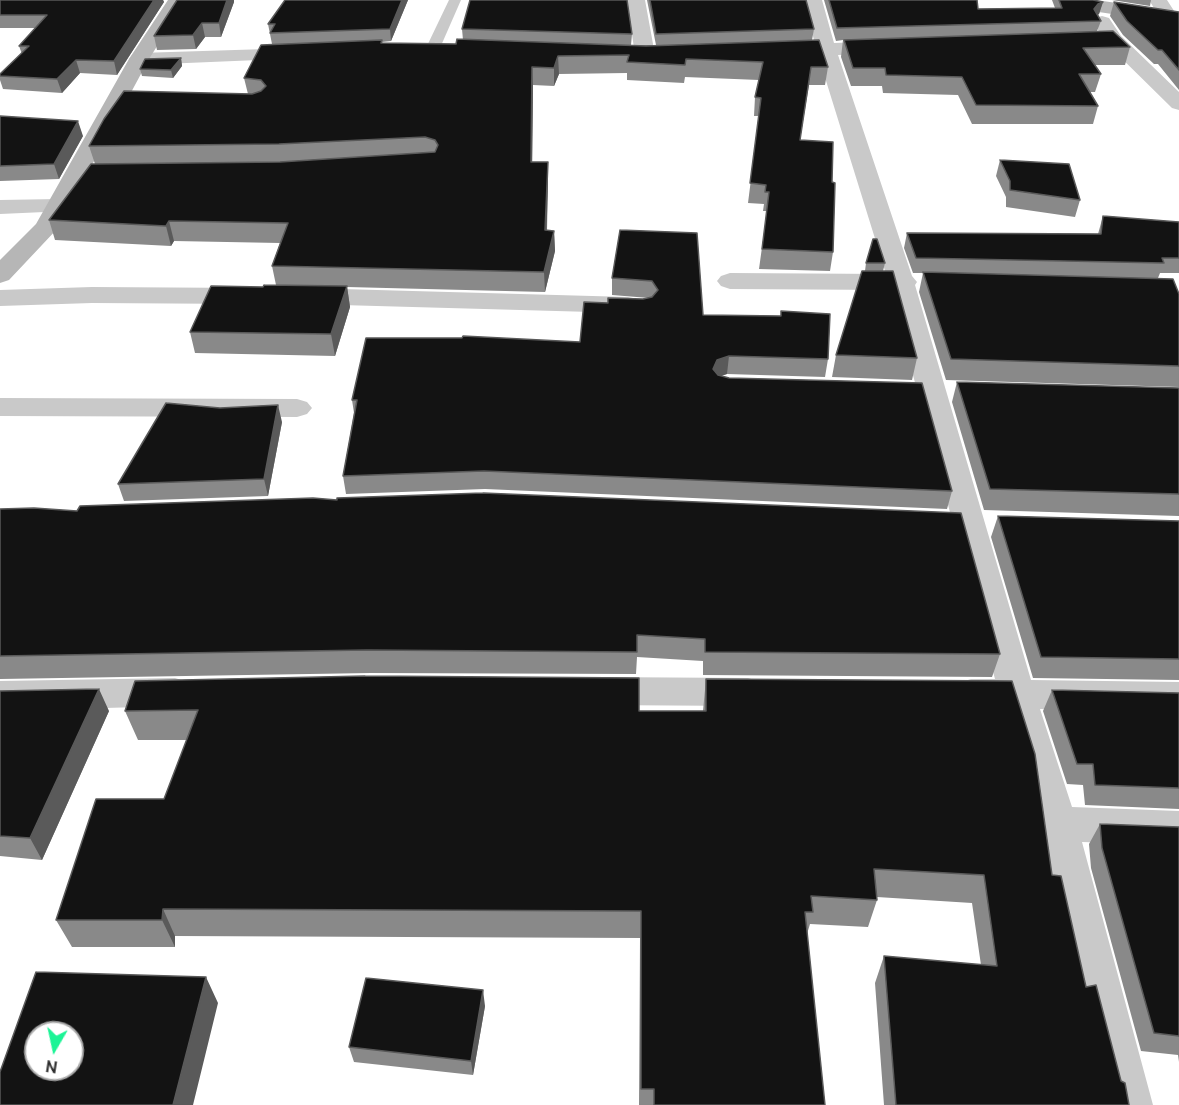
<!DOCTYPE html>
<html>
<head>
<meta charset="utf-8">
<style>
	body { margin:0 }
	#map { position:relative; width:1179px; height:1105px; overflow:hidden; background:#fff; font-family:Ubuntu,sans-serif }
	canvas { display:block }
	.north { position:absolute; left:24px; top:1021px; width:60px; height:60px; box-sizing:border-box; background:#fff; border:2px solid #ababab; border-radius:50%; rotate:189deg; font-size:16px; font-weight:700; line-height:24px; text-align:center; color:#2c2c2c }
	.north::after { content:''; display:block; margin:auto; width:21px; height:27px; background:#1cf496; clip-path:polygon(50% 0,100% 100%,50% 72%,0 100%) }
</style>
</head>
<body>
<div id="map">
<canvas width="1179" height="1105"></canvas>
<div class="north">N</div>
</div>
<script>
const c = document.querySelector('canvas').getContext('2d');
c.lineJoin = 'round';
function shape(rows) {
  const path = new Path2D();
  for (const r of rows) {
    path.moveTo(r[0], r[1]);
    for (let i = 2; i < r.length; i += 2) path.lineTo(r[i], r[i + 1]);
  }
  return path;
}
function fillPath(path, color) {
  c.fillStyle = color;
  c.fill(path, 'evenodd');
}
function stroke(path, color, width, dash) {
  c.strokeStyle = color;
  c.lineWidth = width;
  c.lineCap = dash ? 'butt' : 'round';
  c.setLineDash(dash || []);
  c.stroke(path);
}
const lane = shape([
	[449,0,461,0,440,48,433,52,428,51,426,48,449,0]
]);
const street = shape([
	[627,0,645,0,655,55,652,59,638,59,635,55,627,0],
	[804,0,822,0,834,43,887,41,894,43,897,47,894,51,887,53,838,55,912,276,917,282,915,285,1031,680,1179,682,1179,712,1040,709,1072,807,1179,811,1179,845,1082,842,1153,1105,1105,1105,1037,824,1003,708,971,707,958,703,953,693,958,683,971,679,995,679,890,290,730,289,721,286,717,281,721,276,730,273,886,274,818,55,804,56,797,54,794,50,797,46,815,44,804,0],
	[1149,0,1167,0,1178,17,1176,21,1162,21,1149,0],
	[1102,16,1109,18,1121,36,1179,92,1179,110,1172,108,1107,44,1093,22,1095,18,1102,16],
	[299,48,306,50,309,54,306,58,139,65,132,63,129,59,132,55,139,53,299,48],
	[59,199,67,201,71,206,67,211,0,214,0,200,59,199],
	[92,287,251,288,260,290,264,296,260,302,251,304,92,303,0,306,0,290,92,287],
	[305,288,628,297,637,299,641,305,637,311,628,313,305,304,296,302,292,296,296,290,305,288],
	[0,398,297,399,307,402,312,408,307,414,297,417,0,416,0,398],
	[593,677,748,678,761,682,766,692,761,702,748,706,593,705,580,701,575,691,580,681,593,677],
	[175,678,188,682,193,692,188,702,175,706,0,711,0,681,175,678]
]);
const secondary = shape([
	[168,0,186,0,149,59,58,228,9,280,0,283,0,260,36,224,129,59,168,0],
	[1066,0,1096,0,1179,12,1179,24,1092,11,1068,4,1066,0]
]);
const wall = shape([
	[0,0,163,0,164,2,117,75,80,73,62,93,3,89,0,80,0,74,22,54,19,46,35,28,0,28],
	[177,0,234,0,234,2,221,37,205,37,196,49,157,50,154,36],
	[285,0,408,0,391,41,382,42,383,43,456,44,463,40,462,29,632,34,631,45,656,45,647,0,806,0,814,29,812,40,828,67,825,85,809,85,800,140,832,182,833,252,830,271,759,269,767,211,763,211,764,204,748,203,759,116,754,116,755,97,759,80,685,77,684,83,627,80,627,73,559,74,554,86,533,85,532,162,548,181,547,231,554,231,555,251,545,292,347,287,350,307,335,356,195,353,190,332,263,287,276,285,272,266,280,243,174,241,171,246,55,240,49,220,95,164,89,146,248,94,244,78,272,44,268,24],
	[824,0,977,0,978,9,1055,8,1052,0,1093,0,1103,2,1099,14,1098,15,1101,21,1097,31,1130,47,1125,65,1095,65,1101,74,1095,92,1090,92,1098,106,1093,124,972,124,958,95,883,93,882,86,851,86,841,57,843,40,836,41],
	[1112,0,1151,0,1150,6],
	[1114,2,1179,12,1179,90,1158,64,1154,64,1123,35,1110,16],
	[181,58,182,66,173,78,142,76,140,69],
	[0,116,83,136,59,179,0,181],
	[1000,160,1080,200,1075,217,1006,207,1006,197,996,176],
	[1103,216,1179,222,1179,273,1160,273,1158,278,1179,294,1179,387,946,380,919,292,923,273,913,273,904,248,907,233,1098,234],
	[620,230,703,315,781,316,781,311,828,359,825,377,727,374,720,376,952,491,947,509,485,489,346,494,343,476,354,413,352,400,580,342,608,303,649,298,612,295,612,278],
	[866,263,885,263,883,271,917,358,912,380,832,377,836,355,865,271],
	[957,382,1179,388,1179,516,984,510,952,402],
	[282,422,268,496,124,501,118,484],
	[0,509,1000,654,992,677,703,675,703,661,637,657,636,674,371,673,0,679],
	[998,516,1179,521,1179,680,1033,678,991,537],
	[706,679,1052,875,1086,987,1129,1105,884,1105,875,983,884,956,981,965,972,903,877,897,877,900,868,927,810,924,807,934,825,1105,639,1105,640,938,175,936,175,947,72,947,56,920,164,799,187,740,138,740,125,711,135,681,639,711,703,711],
	[1052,690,1179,693,1179,809,1085,805,1083,785,1067,784,1043,711],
	[0,691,109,711,42,860,0,856],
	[1100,824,1179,827,1179,1062,1178,1055,1141,1051,1091,868,1089,844],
	[485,1006,473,1075,354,1062,349,1047]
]);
const shadedWall = shape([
	[153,0,163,0,164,2,117,75,114,61],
	[227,0,234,0,234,2,221,37,219,23],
	[402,0,408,0,391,41,390,29],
	[1103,2,1099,14,1094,16,1094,9,1098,4],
	[202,23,205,37,196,49,193,35],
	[558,56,559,74,554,86,554,68],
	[181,58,182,66,173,78,171,70],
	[76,60,80,73,62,93,57,79],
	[532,67,533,85,532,181,531,162],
	[78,121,83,136,59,179,54,164],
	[548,162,548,181,546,250,545,230],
	[169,221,174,241,171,246,166,226],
	[554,231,555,251,545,292,544,272],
	[347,286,350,307,335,356,331,334],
	[729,356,727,374,715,378,713,369,717,360],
	[278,405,282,422,268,496,264,479],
	[99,689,109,711,42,860,30,838],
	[163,909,175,936,175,947,162,920],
	[206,977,218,1003,193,1105,173,1105],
	[483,990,485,1006,473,1075,471,1061]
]);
const building = shape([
	[0,0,154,0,114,61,76,60,57,79,0,76,0,74,29,46,19,46,47,15,0,15,0,0],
	[177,0,227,0,219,23,202,23,193,35,154,36,177,0],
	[285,0,402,0,390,29,270,33,275,24,268,24,285,0],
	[470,0,627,0,632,34,462,29,470,0],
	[650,0,806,0,814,29,656,34,650,0],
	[829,0,977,0,978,9,1062,8,1059,0,1093,0,1103,2,1098,4,1094,9,1101,21,837,28,829,0],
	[1114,2,1179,12,1179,70,1162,50,1158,50,1127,21,1114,2],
	[1113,31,1130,47,1083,48,1101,74,1079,74,1098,106,976,105,962,77,886,75,885,68,853,68,844,40,1113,31],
	[457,39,646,46,819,40,828,67,811,67,800,140,833,142,832,182,835,183,833,252,762,249,769,192,765,192,766,185,750,183,761,98,755,97,763,62,686,59,685,65,627,62,629,55,558,56,554,68,532,67,531,162,548,162,545,230,554,231,544,272,272,266,288,223,169,221,166,226,49,220,91,164,280,162,435,152,438,145,435,140,425,137,279,144,89,146,104,119,124,91,252,94,261,91,266,86,261,80,244,78,261,45,382,40,381,43,456,44,457,39],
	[181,58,171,70,140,69,145,59,181,58],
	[0,116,78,121,54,164,0,166,0,116],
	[1000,160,1069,164,1080,200,1010,190,1010,181,1000,160],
	[1103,216,1179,222,1179,258,1162,258,1164,263,916,258,907,233,1101,234,1103,216],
	[620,230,697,233,703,315,781,316,781,311,830,314,828,359,729,356,717,360,713,369,718,375,729,378,922,383,952,491,484,471,343,476,357,400,352,400,366,338,462,338,463,336,580,342,584,302,608,303,608,298,643,299,652,297,658,290,652,281,612,278,620,230],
	[873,239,877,239,885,263,866,263,873,239],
	[862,271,893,271,917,358,836,355,862,271],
	[923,272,1173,279,1179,294,1179,366,951,359,923,272],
	[264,285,347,286,331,334,190,332,211,286,263,287,264,285],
	[957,382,1179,388,1179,494,990,489,957,382],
	[166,403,220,408,278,405,264,479,118,484,166,403],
	[483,493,961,513,1000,654,705,652,705,639,637,635,637,652,367,650,0,656,0,509,34,508,77,511,80,506,313,498,337,500,337,498,483,493],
	[998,516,1179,521,1179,659,1041,657,998,516],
	[365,676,639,678,639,711,706,711,706,679,1012,681,1035,754,1052,875,1061,876,1086,987,1096,985,1121,1081,1125,1083,1129,1105,896,1105,884,956,997,966,984,875,874,869,877,900,811,896,813,912,805,912,825,1105,654,1105,654,1089,641,1089,641,911,163,909,162,920,56,920,96,799,164,799,198,710,125,711,135,681,365,676],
	[99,689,30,838,0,836,0,691,99,689],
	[1052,690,1179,693,1179,788,1095,785,1093,764,1077,764,1052,690],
	[1100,824,1179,827,1179,1036,1154,1033,1102,848,1100,824],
	[36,972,206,977,173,1105,0,1105,0,1072,36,972],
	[36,1033,72,1033,72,1069,36,1069,36,1033],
	[366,978,483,990,471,1061,349,1047,366,978]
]);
fillPath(lane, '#c9c9c9');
fillPath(street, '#c9c9c9');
fillPath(secondary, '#b6b6b6');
fillPath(wall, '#898989');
fillPath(shadedWall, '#5a5a5a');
fillPath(building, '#131313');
stroke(building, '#5a5a5a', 1.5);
</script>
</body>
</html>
